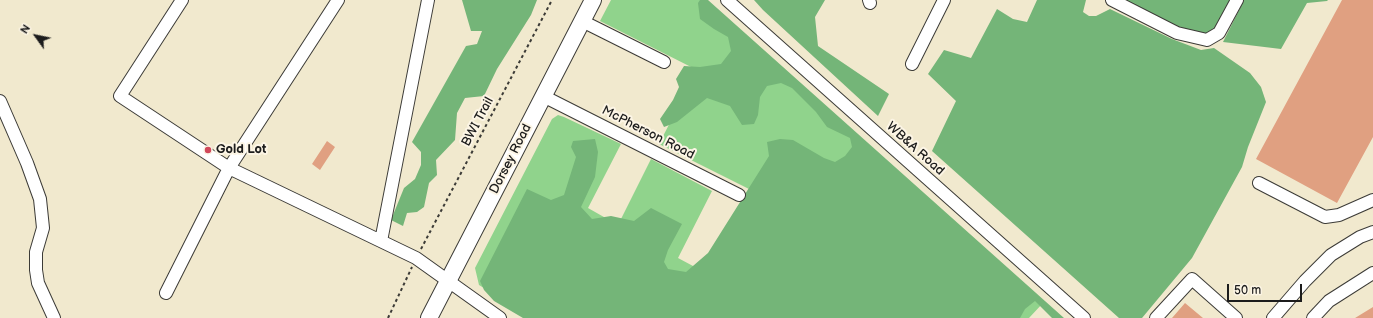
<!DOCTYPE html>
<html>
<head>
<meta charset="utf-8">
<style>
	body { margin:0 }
	#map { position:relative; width:1373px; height:318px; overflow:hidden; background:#f1e9ce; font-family:"Balsamiq Sans",sans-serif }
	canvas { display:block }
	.north { position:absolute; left:16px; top:16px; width:40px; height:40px; -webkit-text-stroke:3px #fcf5e5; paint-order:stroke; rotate:303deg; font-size:11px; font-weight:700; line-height:16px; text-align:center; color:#1c1c1c }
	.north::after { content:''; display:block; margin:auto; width:14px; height:18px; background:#1c1c1c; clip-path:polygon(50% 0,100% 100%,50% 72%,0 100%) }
	.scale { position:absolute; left:1227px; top:284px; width:75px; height:18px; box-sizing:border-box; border:2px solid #1c1c1c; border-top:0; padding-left:5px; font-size:12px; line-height:14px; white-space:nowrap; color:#1c1c1c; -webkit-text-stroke:3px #fcf5e5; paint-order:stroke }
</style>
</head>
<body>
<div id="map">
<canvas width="1373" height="318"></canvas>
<div class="north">N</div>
<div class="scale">50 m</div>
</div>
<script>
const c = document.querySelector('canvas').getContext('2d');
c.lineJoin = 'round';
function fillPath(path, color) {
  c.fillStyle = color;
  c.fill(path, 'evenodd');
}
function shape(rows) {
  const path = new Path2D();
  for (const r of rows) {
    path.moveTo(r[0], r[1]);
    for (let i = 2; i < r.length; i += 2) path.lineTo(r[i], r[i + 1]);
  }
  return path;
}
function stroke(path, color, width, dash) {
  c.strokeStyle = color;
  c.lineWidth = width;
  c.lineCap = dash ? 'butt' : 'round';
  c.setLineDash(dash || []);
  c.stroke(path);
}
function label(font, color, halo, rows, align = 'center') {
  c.font = font + ' "Balsamiq Sans",sans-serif';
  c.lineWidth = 4;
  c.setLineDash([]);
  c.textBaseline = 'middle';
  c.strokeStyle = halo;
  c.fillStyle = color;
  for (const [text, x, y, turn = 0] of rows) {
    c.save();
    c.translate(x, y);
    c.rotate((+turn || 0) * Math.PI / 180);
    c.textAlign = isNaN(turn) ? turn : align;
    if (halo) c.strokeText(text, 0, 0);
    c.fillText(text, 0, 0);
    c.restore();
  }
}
const green = shape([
	[611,0,704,0,1043,303,1029,318,533,318,479,285,475,268,552,119,558,115,564,117,621,144,588,208,618,225,651,159,712,191,678,258,708,274,751,190,659,144,697,70,600,21]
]);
const forest = shape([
	[462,0,537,0,531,15,497,69,484,96,465,98,457,113,455,140,436,160,437,175,429,183,424,207,417,212,407,213,403,226,391,220,404,188,415,179,421,165,421,152,412,142,466,46,477,44,482,31,471,31],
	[700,0,708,0,1064,318,1052,318,1035,301,1025,309,1020,318,523,318,494,301,484,290,480,281,527,189,551,200,564,195,576,157,571,147,573,141,595,139,598,152,595,177,581,207,592,219,611,216,634,221,651,208,682,224,668,250,664,262,668,269,686,272,708,253,769,156,767,142,780,139,793,140,824,158,835,162,845,156,852,147,850,138,827,127,816,112,792,88,781,83,767,86,760,97,758,115,754,124,742,125,730,106,707,98,677,122,664,127,660,119,673,100,679,87,676,79,684,66,700,67,721,64,731,51,728,37,714,29,700,19,698,3],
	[754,0,825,0,815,17,818,46,889,94,878,116,763,10],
	[1037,0,1086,0,1083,12,1089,16,1096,16,1110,9,1172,39,1201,50,1214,48,1250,73,1261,87,1266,102,1248,147,1242,167,1192,258,1142,318,1119,318,932,151,956,101,928,74,944,50,971,58,997,9,1013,19,1027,22],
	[1126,0,1231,0,1217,27,1204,36,1175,29],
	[1244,0,1328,0,1327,1,1307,3,1281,49,1223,42]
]);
const building = shape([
	[1342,0,1373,0,1373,137,1337,203,1256,159],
	[327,141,335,147,320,170,312,164],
	[1185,303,1203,318,1172,318],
	[1373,307,1373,318,1355,318]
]);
const path = shape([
	[421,249,552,0],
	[388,318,412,267]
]);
const minor = shape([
	[182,0,120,96,229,168,416,258,500,318],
	[727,0,1084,318],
	[869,0,870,3],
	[1112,0,1177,33,1207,40,1219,33,1237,0],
	[582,21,664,62],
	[912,64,944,0],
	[543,96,739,195],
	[0,101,27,163,40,199,43,228,36,252,36,270,38,283,54,318],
	[1259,183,1325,217,1339,215,1373,200],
	[381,241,428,0],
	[166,293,229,168,338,0],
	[1156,318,1192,279,1236,318],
	[1273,318,1305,281,1331,255,1360,237,1373,232],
	[1313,318,1329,301,1373,273]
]);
const major = shape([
	[429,318,593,0]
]);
const markers = [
	[208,150,4,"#d1495b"]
];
const streetNames = [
	["BWI Trail",478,122,-62],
	["McPherson Road",648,133,27],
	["WB&A Road",915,149,42],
	["Dorsey Road",511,159,-63]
];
const poiNames = [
	["Gold Lot",216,150]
];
fillPath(green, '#90d38c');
fillPath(forest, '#74b578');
fillPath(building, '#e0a081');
stroke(minor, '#3c3b37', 14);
stroke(major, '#3c3b37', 18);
stroke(path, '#3c3b37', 2, [3, 3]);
stroke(minor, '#fff', 12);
stroke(major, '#fff', 16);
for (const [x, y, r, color] of markers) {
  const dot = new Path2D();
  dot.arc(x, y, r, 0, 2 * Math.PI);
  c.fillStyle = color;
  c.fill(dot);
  stroke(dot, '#fcf5e5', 1.5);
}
label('13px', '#1c1c1c', '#fcf5e5', streetNames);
label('bold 13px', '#1c1c1c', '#fcf5e5', poiNames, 'left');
</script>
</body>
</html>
